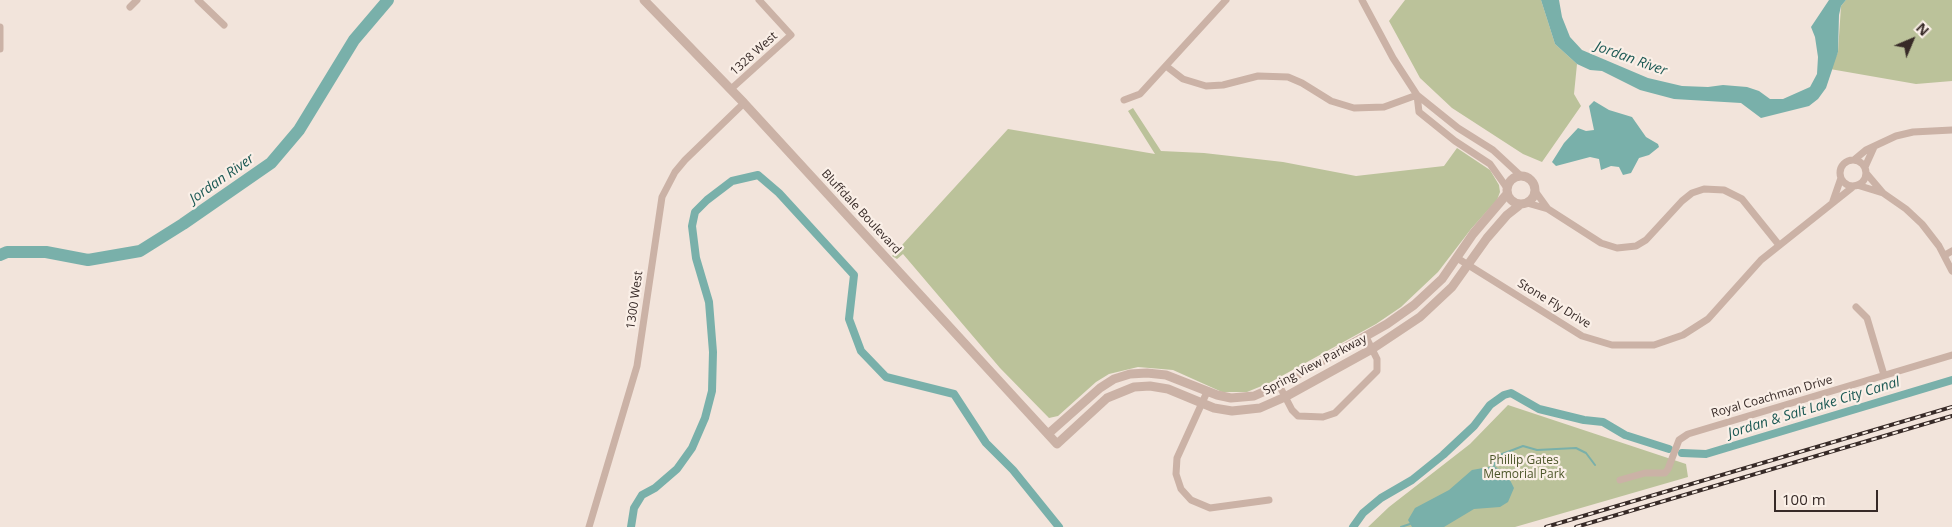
<!DOCTYPE html>
<html>
<head>
<meta charset="utf-8">
<style>
	body { margin:0 }
	#map { position:relative; width:1952px; height:527px; overflow:hidden; background:#f2e4db; font-family:"Open Sans",sans-serif }
	canvas { display:block }
	.north { position:absolute; left:1887px; top:15px; width:50px; height:50px; -webkit-text-stroke:4px #faefe7; paint-order:stroke; rotate:45deg; font-size:14px; font-weight:700; line-height:20px; text-align:center; color:#372a27 }
	.north::after { content:''; display:block; margin:auto; width:18px; height:22px; background:#372a27; clip-path:polygon(50% 0,100% 100%,50% 72%,0 100%) }
	.scale { position:absolute; left:1774px; top:490px; width:104px; height:22px; box-sizing:border-box; border:2px solid #372a27; border-top:0; padding-left:6px; font-size:15px; line-height:18px; white-space:nowrap; color:#372a27; -webkit-text-stroke:4px #faefe7; paint-order:stroke }
</style>
</head>
<body>
<div id="map">
<canvas width="1952" height="527"></canvas>
<div class="north">N</div>
<div class="scale">100 m</div>
</div>
<script>
const c = document.querySelector('canvas').getContext('2d');
c.lineJoin = 'round';
function fillPath(path, color) {
  c.fillStyle = color;
  c.fill(path, 'evenodd');
}
function shape(rows) {
  const path = new Path2D();
  for (const r of rows) {
    if (r.length === 3) {
      path.moveTo(r[0] + r[2], r[1]);
      path.arc(r[0], r[1], r[2], 0, 2 * Math.PI);
      continue;
    }
    path.moveTo(r[0], r[1]);
    for (let i = 2; i < r.length; i += 2) path.lineTo(r[i], r[i + 1]);
  }
  return path;
}
function stroke(path, color, width, dash) {
  c.strokeStyle = color;
  c.lineWidth = width;
  c.lineCap = dash ? 'butt' : 'round';
  c.setLineDash(dash || []);
  c.stroke(path);
}
function label(font, color, halo, rows, align = 'center') {
  c.font = font + ' "Open Sans",sans-serif';
  c.lineWidth = 4.5;
  c.setLineDash([]);
  c.textBaseline = 'middle';
  c.strokeStyle = halo;
  c.fillStyle = color;
  for (const [text, x, y, turn = 0] of rows) {
    c.save();
    c.translate(x, y);
    c.rotate((+turn || 0) * Math.PI / 180);
    c.textAlign = isNaN(turn) ? turn : align;
    if (halo) c.strokeText(text, 0, 0);
    c.fillText(text, 0, 0);
    c.restore();
  }
}
const green = shape([
	[1405,0,1541,0,1555,44,1577,64,1574,94,1581,106,1542,162,1523,154,1452,108,1420,78,1389,21],
	[1846,0,1952,0,1952,81,1916,84,1830,69,1838,52,1841,6],
	[1133,108,1161,151,1204,153,1283,162,1356,176,1444,166,1457,148,1490,170,1499,185,1500,192,1497,200,1471,229,1438,272,1401,307,1376,324,1269,383,1247,392,1222,392,1173,370,1138,367,1109,374,1096,382,1058,416,1049,418,1000,368,903,254,897,259,892,256,1008,129,1155,154,1128,111],
	[1508,405,1686,464,1688,477,1515,527,1368,527,1389,507,1470,444]
]);
const water = shape([
	[1541,0,1559,0,1562,17,1570,37,1582,50,1648,78,1682,86,1708,87,1723,85,1747,87,1759,91,1770,99,1783,99,1810,87,1817,74,1818,57,1815,37,1811,27,1829,0,1846,0,1841,6,1839,15,1838,52,1826,88,1818,99,1809,106,1761,118,1741,103,1674,99,1640,90,1602,71,1590,70,1577,64,1555,44],
	[1594,101,1609,110,1632,117,1646,137,1658,144,1659,147,1649,155,1639,158,1631,173,1623,175,1619,167,1611,166,1601,170,1599,159,1590,157,1556,166,1552,162,1564,143,1578,128,1586,131,1594,130,1589,106],
	[1494,466,1507,474,1514,488,1508,502,1500,507,1474,509,1444,527,1412,527,1408,520,1415,508,1449,490,1472,470]
]);
const stream = shape([
	[1494,466,1497,456,1523,446,1537,450,1576,448,1586,453,1595,465],
	[1401,527,1410,524]
]);
const canal = shape([
	[1682,453,1706,454,1952,380],
	[631,527,634,508,642,495,655,488,677,469,692,448,705,418,712,391,713,352,709,302,696,258,692,226,695,212,707,200,732,181,758,175,779,193,854,275,849,319,861,351,886,377,954,394,986,443,1013,470,1059,527],
	[1353,527,1363,513,1381,498,1412,480,1443,455,1474,426,1490,405,1504,395,1511,393,1539,409,1584,420,1603,422,1625,435,1669,449]
]);
const river = shape([
	[0,255,7,252,46,252,88,260,140,251,183,224,271,163,299,130,354,40,388,0]
]);
const minor = shape([
	[198,0,224,25],
	[1362,0,1393,58,1417,95,1458,128,1493,150,1521,176],
	[130,7,137,0],
	[0,27,0,49],
	[1166,66,1183,79,1206,86,1223,85,1258,76,1288,77,1302,83,1331,101,1354,108,1384,107,1417,95],
	[731,89,791,35,759,0],
	[1417,95,1419,112,1455,141,1490,164,1507,188],
	[1124,100,1140,94,1226,0],
	[1853,173,13],
	[1854,160,1866,150,1896,136,1913,132,1952,130],
	[1865,167,1874,147],
	[1866,173,1883,193,1906,209,1922,224,1939,246,1952,271],
	[1857,185,1883,193],
	[1535,191,1548,209,1601,243,1617,248,1636,246,1646,240,1682,201,1692,193,1704,189,1724,190,1742,199,1779,245],
	[1833,201,1841,178],
	[1527,203,1548,209],
	[1945,255,1952,251],
	[1457,258,1582,336,1612,345,1654,345,1683,335,1708,319,1761,260,1854,186],
	[1856,307,1867,318,1884,375],
	[1279,385,1292,410,1298,416,1323,417,1335,413,1377,371,1377,359,1366,337],
	[1207,392,1177,458,1176,474,1181,489,1191,500,1210,508,1269,500],
	[1620,480,1645,473,1665,473,1668,469,1679,440,1688,434,1952,355],
	[589,527,637,366,662,197,675,172,685,160,744,103]
]);
const tertiary = shape([
	[644,0,744,103,1057,444,1107,398,1134,387,1150,386,1168,389,1214,408,1232,411,1260,408,1285,397,1372,349,1420,317,1452,287,1487,238,1507,215,1521,204],
	[1521,190,14],
	[1048,434,1100,388,1114,379,1130,374,1147,373,1166,375,1217,395,1231,398,1254,396,1279,385,1387,324,1414,305,1442,279,1473,234,1507,194]
]);
const rail = shape([
	[1546,527,1952,407],
	[1576,527,1952,416]
]);
const streetNames = [
	["1328 West",754,54,-42],
	["Bluffdale Boulevard",861,212,47],
	["1300 West",635,300,-82],
	["Stone Fly Drive",1554,304,31],
	["Spring View Parkway",1315,365,-28],
	["Royal Coachman Drive",1772,397,-16]
];
const parkNames = [
	["Phillip Gates",1524,461],
	["Memorial Park",1524,475]
];
const waterNames = [
	["Jordan River",1631,59,20],
	["Jordan River",222,179,-35],
	["Jordan & Salt Lake City Canal",1814,408,-17]
];
fillPath(green, '#bbc29a');
fillPath(water, '#79b0aa');
stroke(stream, '#79b0aa', 2);
stroke(canal, '#79b0aa', 8);
stroke(river, '#79b0aa', 12);
stroke(minor, '#cbb2a6', 7);
stroke(tertiary, '#cbb2a6', 9);
stroke(rail, '#372a27', 4);
stroke(rail, '#faefe7', 2, [5.5]);
label('12px', '#372a27', '#faefe7', streetNames);
label('12px', '#4d562a', '#faefe7', parkNames);
label('italic 14px', '#1c5954', '#faefe7', waterNames);
</script>
</body>
</html>
